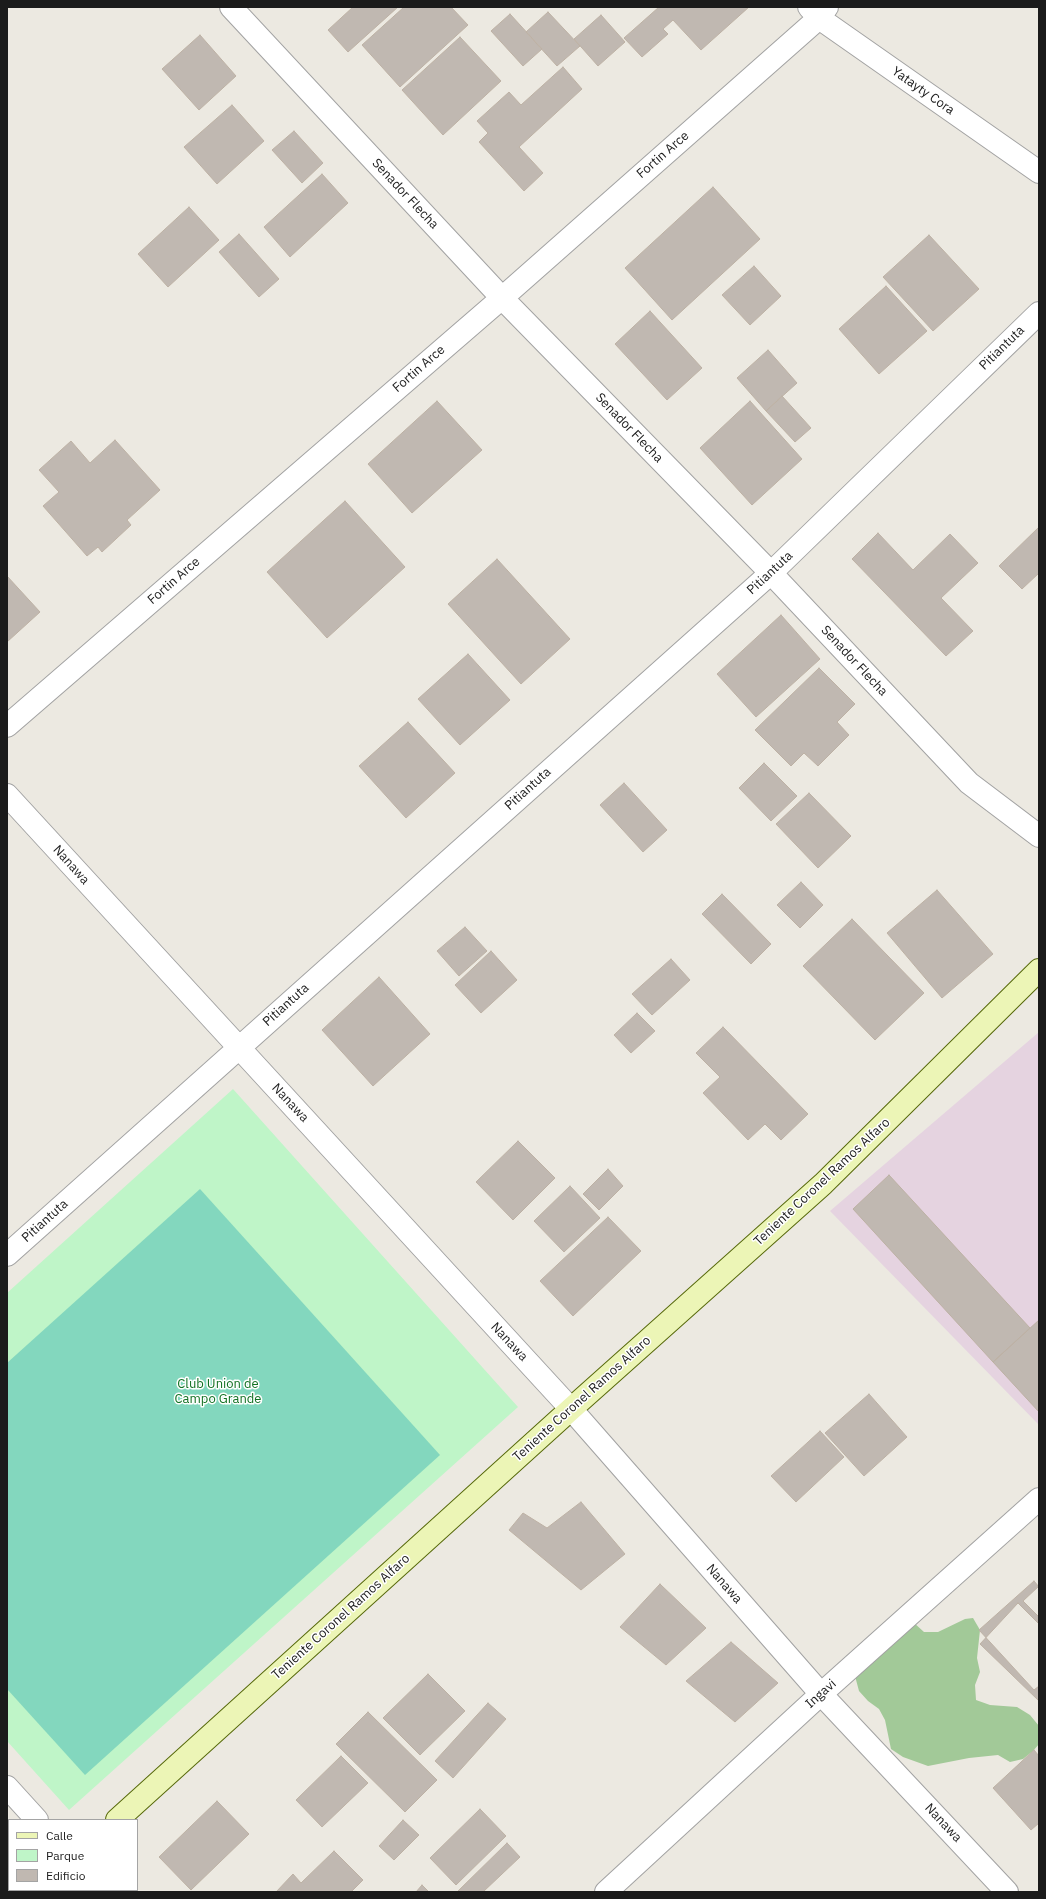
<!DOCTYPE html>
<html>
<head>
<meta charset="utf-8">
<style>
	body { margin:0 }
	#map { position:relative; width:1046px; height:1899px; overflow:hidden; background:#ece9e1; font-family:"IBM Plex Sans",sans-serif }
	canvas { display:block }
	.frame { position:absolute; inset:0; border:8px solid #1b1b1b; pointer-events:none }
	.legend { position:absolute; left:8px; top:1819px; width:130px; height:72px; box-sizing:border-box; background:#fff; border:1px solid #a4a4a4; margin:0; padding:5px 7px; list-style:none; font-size:12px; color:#1b1b1b }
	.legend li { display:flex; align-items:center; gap:8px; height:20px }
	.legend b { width:20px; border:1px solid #a4a4a4 }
</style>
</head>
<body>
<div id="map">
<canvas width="1046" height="1899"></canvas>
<div class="frame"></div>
<ul class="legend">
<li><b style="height:5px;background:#ecf5b6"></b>Calle</li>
<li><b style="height:11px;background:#bff5c8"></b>Parque</li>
<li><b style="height:11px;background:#c0b8b1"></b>Edificio</li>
</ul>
</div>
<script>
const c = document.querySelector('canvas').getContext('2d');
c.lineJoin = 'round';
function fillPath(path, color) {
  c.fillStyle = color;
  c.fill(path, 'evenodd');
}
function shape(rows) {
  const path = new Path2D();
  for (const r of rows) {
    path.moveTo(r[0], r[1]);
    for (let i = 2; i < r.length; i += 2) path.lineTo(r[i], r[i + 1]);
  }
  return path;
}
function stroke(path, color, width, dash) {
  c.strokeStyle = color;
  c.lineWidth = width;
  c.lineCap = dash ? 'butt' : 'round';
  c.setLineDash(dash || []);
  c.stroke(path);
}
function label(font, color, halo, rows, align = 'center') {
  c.font = font + ' "IBM Plex Sans",sans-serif';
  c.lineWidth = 3;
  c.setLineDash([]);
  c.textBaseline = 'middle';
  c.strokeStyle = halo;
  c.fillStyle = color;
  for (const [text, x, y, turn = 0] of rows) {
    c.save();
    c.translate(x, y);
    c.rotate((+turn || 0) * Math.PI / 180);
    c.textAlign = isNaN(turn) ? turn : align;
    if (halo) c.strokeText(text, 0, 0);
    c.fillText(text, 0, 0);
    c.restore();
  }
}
const industrial = shape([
	[1039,1032,1039,1425,830,1211]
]);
const forest = shape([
	[973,1618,980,1630,977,1658,980,1672,975,1685,976,1700,990,1705,1017,1707,1030,1715,1039,1726,1039,1744,1033,1751,1023,1759,1010,1762,998,1755,969,1758,928,1766,903,1757,891,1749,885,1720,879,1709,868,1701,859,1691,855,1676,913,1622,924,1632,938,1632,965,1619]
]);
const park = shape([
	[233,1089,518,1407,69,1810,7,1741,7,1293]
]);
const pitch = shape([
	[200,1189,440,1455,85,1775,7,1689,7,1363]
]);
const building = shape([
	[353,7,398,7,348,52,328,30,353,7],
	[404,7,451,7,468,25,400,87,362,45,404,7],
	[659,7,749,7,701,50,673,20,663,29,668,34,642,57,624,38,659,7],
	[548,12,580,46,557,66,526,32,548,12],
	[510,14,542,49,523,66,491,31,510,14],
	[601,15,625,42,598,66,574,39,601,15],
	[200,35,236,76,199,110,162,69,200,35],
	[460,37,501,81,443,135,402,90,460,37],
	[563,67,582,89,519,147,543,173,524,191,479,142,488,133,477,121,509,92,521,105,563,67],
	[232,105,264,141,217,184,184,147,232,105],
	[294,131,323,163,302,183,272,150,294,131],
	[322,174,348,203,290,257,264,227,322,174],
	[713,187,760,239,672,320,625,268,713,187],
	[189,207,219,240,168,287,138,254,189,207],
	[239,234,279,279,259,297,219,252,239,234],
	[929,235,979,289,933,331,883,277,929,235],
	[754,266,781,296,750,325,722,295,754,266],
	[886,286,927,331,879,374,839,329,886,286],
	[650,311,702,368,667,400,615,344,650,311],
	[768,350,797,383,766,411,737,378,768,350],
	[782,396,811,428,795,442,766,411,782,396],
	[437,401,482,450,412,513,368,464,437,401],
	[750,401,802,459,752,505,700,448,750,401],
	[115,440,160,490,127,520,131,525,102,552,98,547,87,556,43,506,59,492,39,470,71,441,90,463,115,440],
	[345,501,405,567,327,638,267,572,345,501],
	[1039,527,1039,573,1022,589,999,566,1039,527],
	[878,533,913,570,950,534,978,563,941,598,973,631,946,656,852,559,878,533],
	[497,559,570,639,521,684,448,604,497,559],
	[7,576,40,612,7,642,7,576],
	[781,615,820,659,756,717,717,674,781,615],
	[468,654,510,700,460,745,418,699,468,654],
	[819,668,855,704,837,722,849,735,818,766,804,753,791,766,755,730,819,668],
	[408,722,455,773,406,818,359,766,408,722],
	[764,763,797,796,771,821,739,788,764,763],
	[624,783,667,830,643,852,600,805,624,783],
	[809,793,851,836,818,868,776,824,809,793],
	[801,882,823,905,800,928,777,905,801,882],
	[937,890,993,954,942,998,887,933,937,890],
	[722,894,771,944,751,964,702,914,722,894],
	[852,919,924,993,875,1040,803,966,852,919],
	[465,927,487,951,459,976,437,951,465,927],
	[491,951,517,980,481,1013,455,985,491,951],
	[671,959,690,980,652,1015,632,994,671,959],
	[379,977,430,1034,373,1086,322,1030,379,977],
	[637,1013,655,1031,631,1053,614,1035,637,1013],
	[723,1027,808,1114,781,1140,765,1124,748,1140,703,1093,720,1077,696,1053,723,1027],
	[518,1141,555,1178,513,1220,476,1182,518,1141],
	[608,1169,623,1186,599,1210,583,1194,608,1169],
	[889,1175,1030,1328,993,1362,853,1209,889,1175],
	[570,1186,600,1218,564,1252,534,1221,570,1186],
	[608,1217,641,1251,573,1316,540,1281,608,1217],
	[1039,1320,1039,1412,993,1362,1039,1320],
	[869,1394,907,1437,864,1476,825,1433,869,1394],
	[820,1431,844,1457,796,1502,771,1476,820,1431],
	[581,1502,625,1554,581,1590,509,1530,523,1513,547,1528,581,1502],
	[1034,1581,1039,1587,1039,1686,1034,1690,979,1630,1034,1581],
	[660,1584,706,1628,666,1665,620,1627,660,1584],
	[1039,1586,1039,1617,1023,1601,1039,1586],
	[1018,1603,1039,1624,1039,1701,980,1644,1018,1603],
	[731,1642,778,1683,735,1722,686,1681,731,1642],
	[428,1674,465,1711,420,1755,383,1718,428,1674],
	[488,1703,506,1719,453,1778,435,1761,488,1703],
	[368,1712,437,1780,405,1812,336,1744,368,1712],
	[1034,1750,1039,1756,1039,1823,1031,1830,993,1788,1034,1750],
	[341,1756,368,1783,322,1827,296,1800,341,1756],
	[217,1801,249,1834,191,1890,159,1857,217,1801],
	[480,1809,506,1836,456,1885,430,1858,480,1809],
	[403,1820,419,1835,394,1860,379,1846,403,1820],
	[7,1832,9,1835,9,1853,7,1855,7,1832],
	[507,1843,520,1857,483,1892,457,1892,507,1843],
	[334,1851,363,1880,351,1892,276,1892,293,1874,301,1883,334,1851],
	[422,1885,429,1892,416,1892,422,1885]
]);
const street = shape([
	[231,7,502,298,771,573,969,783,1039,836],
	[809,7,819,18,1039,172],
	[7,726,502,298,819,18,827,7],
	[7,795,571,1409,821,1694,1007,1892],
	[7,1255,771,573,1039,313],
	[7,1787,37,1820],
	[99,1890,101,1892],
	[606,1892,821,1694,1039,1499]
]);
const secondary = shape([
	[117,1820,571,1409,823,1184,1039,970],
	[38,1892,40,1890]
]);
const streetNames = [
	["Yatayty Cora",923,91,35],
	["Fortin Arce",663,155,-41],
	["Senador Flecha",405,194,47],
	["Pitiantuta",1002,348,-44],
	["Fortin Arce",419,369,-41],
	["Senador Flecha",629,428,46],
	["Pitiantuta",770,573,-43],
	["Fortin Arce",174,581,-41],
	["Senador Flecha",854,661,47],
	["Pitiantuta",528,789,-42],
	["Nanawa",71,865,48],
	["Pitiantuta",286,1005,-42],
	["Nanawa",290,1103,47],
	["Teniente Coronel Ramos Alfaro",822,1182,-43],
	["Pitiantuta",45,1221,-42],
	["Nanawa",509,1342,47],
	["Teniente Coronel Ramos Alfaro",582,1399,-42],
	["Nanawa",724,1584,49],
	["Teniente Coronel Ramos Alfaro",341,1617,-42],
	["Ingavi",821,1694,-42],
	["Nanawa",943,1823,47]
];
const parkNames = [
	["Club Union de",218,1384],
	["Campo Grande",218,1399]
];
fillPath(industrial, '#e5d3e0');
fillPath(forest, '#a2c998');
fillPath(park, '#bff5c8');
fillPath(pitch, '#83d7be');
fillPath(building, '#c0b8b1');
stroke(building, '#bdb1a4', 1);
stroke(street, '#a2a2a2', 24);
stroke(secondary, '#57690b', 24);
stroke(street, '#fff', 22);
stroke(secondary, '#ecf5b6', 22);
label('13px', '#1b1b1b', '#fff', streetNames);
label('13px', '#117122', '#fff', parkNames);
</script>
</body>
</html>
